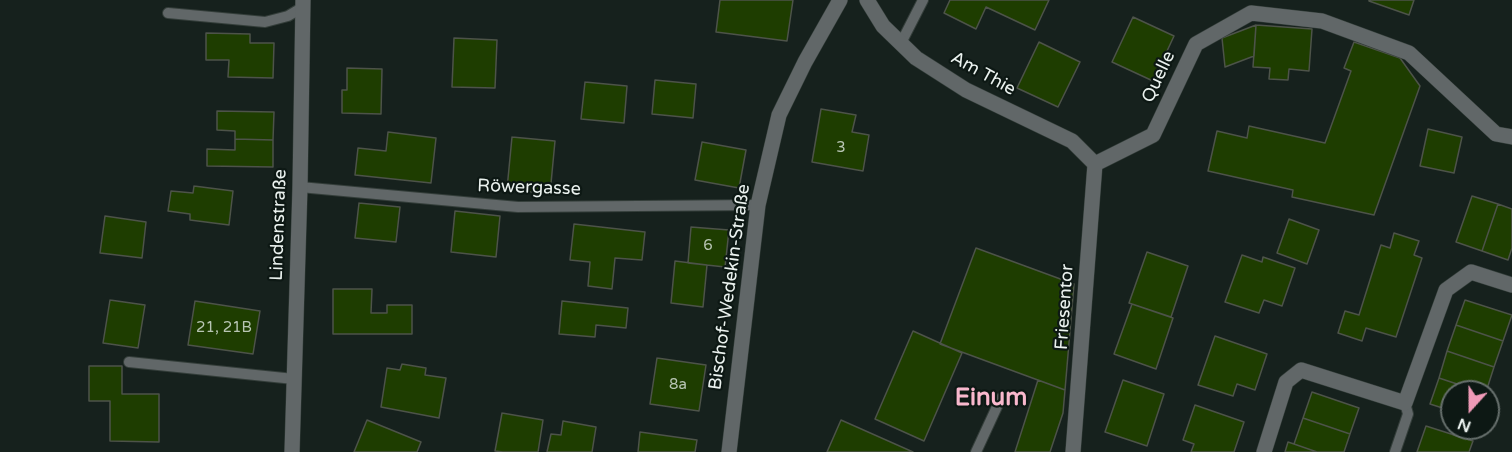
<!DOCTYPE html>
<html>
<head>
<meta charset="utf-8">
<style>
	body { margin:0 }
	#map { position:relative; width:1512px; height:452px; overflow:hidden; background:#16211d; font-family:"Varela Round",sans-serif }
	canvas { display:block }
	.north { position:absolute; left:1440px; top:380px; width:60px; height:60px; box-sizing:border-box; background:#0d1814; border:2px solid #666f6c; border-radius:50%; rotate:201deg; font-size:16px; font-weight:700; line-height:24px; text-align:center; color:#ebf2ef }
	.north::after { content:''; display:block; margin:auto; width:21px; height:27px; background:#f09ab7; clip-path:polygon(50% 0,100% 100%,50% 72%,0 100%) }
</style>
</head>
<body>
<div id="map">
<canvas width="1512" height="452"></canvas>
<div class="north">N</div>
</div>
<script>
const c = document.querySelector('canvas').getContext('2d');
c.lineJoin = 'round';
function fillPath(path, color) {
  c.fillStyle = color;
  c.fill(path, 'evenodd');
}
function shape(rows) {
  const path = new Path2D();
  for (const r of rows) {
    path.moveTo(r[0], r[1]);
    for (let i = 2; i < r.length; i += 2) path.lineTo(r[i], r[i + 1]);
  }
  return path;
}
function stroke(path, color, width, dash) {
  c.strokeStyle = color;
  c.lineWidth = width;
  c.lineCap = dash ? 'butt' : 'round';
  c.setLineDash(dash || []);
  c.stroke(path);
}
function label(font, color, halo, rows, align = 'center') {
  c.font = font + ' "Varela Round",sans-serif';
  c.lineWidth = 4.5;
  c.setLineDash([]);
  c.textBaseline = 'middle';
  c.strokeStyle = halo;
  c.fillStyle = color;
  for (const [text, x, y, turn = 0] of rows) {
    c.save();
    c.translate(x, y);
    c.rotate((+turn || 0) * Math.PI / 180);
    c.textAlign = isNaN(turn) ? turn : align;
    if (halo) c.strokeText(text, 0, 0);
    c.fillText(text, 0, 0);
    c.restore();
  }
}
const building = shape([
	[720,0,793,0,787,41,716,32,720,0],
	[950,0,1049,0,1035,30,986,7,976,29,944,13,950,0],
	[1369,0,1414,0,1409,15,1369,1,1369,0],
	[1133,17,1174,36,1153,81,1112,62,1133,17],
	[1256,25,1254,56,1225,67,1222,38,1256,25],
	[1256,25,1312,29,1309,71,1289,69,1288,80,1269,79,1270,68,1253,67,1256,25],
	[206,33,250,34,250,43,274,43,273,78,228,77,229,60,206,60,206,33],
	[454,38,497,40,495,88,452,87,454,38],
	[1039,42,1080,62,1058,107,1017,88,1039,42],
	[1354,42,1400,58,1420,86,1374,215,1292,197,1293,190,1208,171,1217,131,1247,138,1249,126,1325,143,1351,71,1344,68,1354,42],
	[347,68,382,69,381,114,342,113,342,90,347,90,347,68],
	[655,80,696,84,693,118,652,114,655,80],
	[585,82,627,86,624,123,581,119,585,82],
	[821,109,856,115,852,132,869,135,863,171,812,162,821,109],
	[217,111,274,112,273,140,235,139,235,131,217,130,217,111],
	[1428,129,1462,137,1454,173,1420,166,1428,129],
	[388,132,436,138,431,183,355,175,358,148,386,151,388,132],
	[512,137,555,141,550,194,507,189,512,137],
	[235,139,273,140,273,167,207,166,207,149,235,150,235,139],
	[702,142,746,150,739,188,695,180,702,142],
	[194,186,233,191,229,225,190,220,190,214,168,211,171,191,193,193,194,186],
	[1472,196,1498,204,1482,251,1456,242,1472,196],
	[359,203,400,207,396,242,355,238,359,203],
	[1498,204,1512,209,1512,248,1508,260,1482,251,1498,204],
	[455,211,500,216,496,257,451,252,455,211],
	[105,216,146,222,142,258,100,253,105,216],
	[1289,219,1319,230,1307,264,1277,253,1289,219],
	[574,224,645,232,642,260,615,258,612,289,588,286,590,262,570,260,574,224],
	[691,227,729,230,725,267,688,263,691,227],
	[1394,233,1419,241,1414,255,1422,258,1396,337,1366,328,1362,341,1338,333,1345,311,1359,315,1381,245,1390,248,1394,233],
	[976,248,1074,284,1065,390,940,344,976,248],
	[1147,252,1188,266,1171,317,1129,303,1147,252],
	[1242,255,1262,262,1263,257,1295,268,1282,306,1264,300,1259,313,1225,302,1242,255],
	[675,261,707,265,703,307,671,303,675,261],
	[333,289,372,289,371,313,387,313,387,305,412,305,412,334,333,334,333,289],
	[110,300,145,305,138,348,103,343,110,300],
	[1465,300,1512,315,1503,341,1456,325,1465,300],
	[195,301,260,311,253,354,188,345,195,301],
	[562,301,628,308,626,328,596,325,595,337,559,334,562,301],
	[1132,304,1173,318,1156,369,1114,354,1132,304],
	[1456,325,1503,341,1494,367,1447,351,1456,325],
	[913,331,962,353,924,441,875,419,913,331],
	[1215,336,1267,354,1255,390,1237,384,1233,396,1198,385,1215,336],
	[1447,351,1494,367,1486,392,1481,392,1439,378,1447,351],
	[657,358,706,365,699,411,650,404,657,358],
	[402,364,426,368,425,375,446,378,439,418,381,407,387,368,400,370,402,364],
	[89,366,122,366,122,394,159,394,159,442,110,441,110,401,89,401,89,366],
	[1439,378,1481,392,1452,392,1452,411,1430,404,1439,378],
	[1038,380,1065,390,1063,413,1050,452,1015,452,1038,380],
	[1123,380,1164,394,1147,446,1105,432,1123,380],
	[1312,392,1359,408,1350,434,1303,418,1312,392],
	[1195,405,1244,422,1234,452,1191,452,1194,444,1183,440,1195,405],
	[502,413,543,420,538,452,503,452,495,451,502,413],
	[1303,418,1350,434,1344,452,1317,452,1294,444,1303,418],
	[367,420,421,442,417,452,354,452,367,420],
	[841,420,913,452,827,452,841,420],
	[563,421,596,427,592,452,547,452,551,434,561,435,563,421],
	[1426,426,1473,441,1469,452,1417,452,1426,426],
	[640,432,697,440,695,452,638,452,640,432],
	[1288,442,1294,444,1317,452,1285,452,1288,442]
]);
const service = shape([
	[168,13,265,22,288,16,303,7],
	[901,43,923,0],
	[300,187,518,207,758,205],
	[129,362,294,379],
	[976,452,1001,398],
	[1395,452,1408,414,1405,403]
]);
const minor = shape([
	[867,0,883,26,916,58,966,90,1072,141,1095,164],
	[1095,164,1153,135,1196,44,1251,13,1322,21,1409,53,1496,134,1512,137],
	[292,452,300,187,303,0],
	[729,452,758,205,779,115,805,62,840,0],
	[1073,452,1095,164],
	[1264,452,1286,382,1301,370,1405,403,1446,290,1471,272,1512,285]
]);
const numberNames = [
	["3",841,148],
	["6",708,246],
	["21, 21B",224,328],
	["8a",678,385]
];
const streetNames = [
	["Am Thie",983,74,29],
	["Quelle",1159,77,-65],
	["Röwergasse",529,188,2],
	["Lindenstraße",279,225,-88],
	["Bischof-Wedekin-Straße",730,287,-82],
	["Friesentor",1065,307,-86]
];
const districtNames = [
	["Einum",991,399]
];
fillPath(building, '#1e3d00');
stroke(building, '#4d5349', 1.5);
stroke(service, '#343e3a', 12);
stroke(minor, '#343e3a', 16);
stroke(service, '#616768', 10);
stroke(minor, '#616768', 15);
label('15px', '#b8c5b3', null, numberNames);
label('18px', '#ebf2ef', '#0d1814', streetNames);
label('bold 24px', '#f9b8cd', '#0d1814', districtNames);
</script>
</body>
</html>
